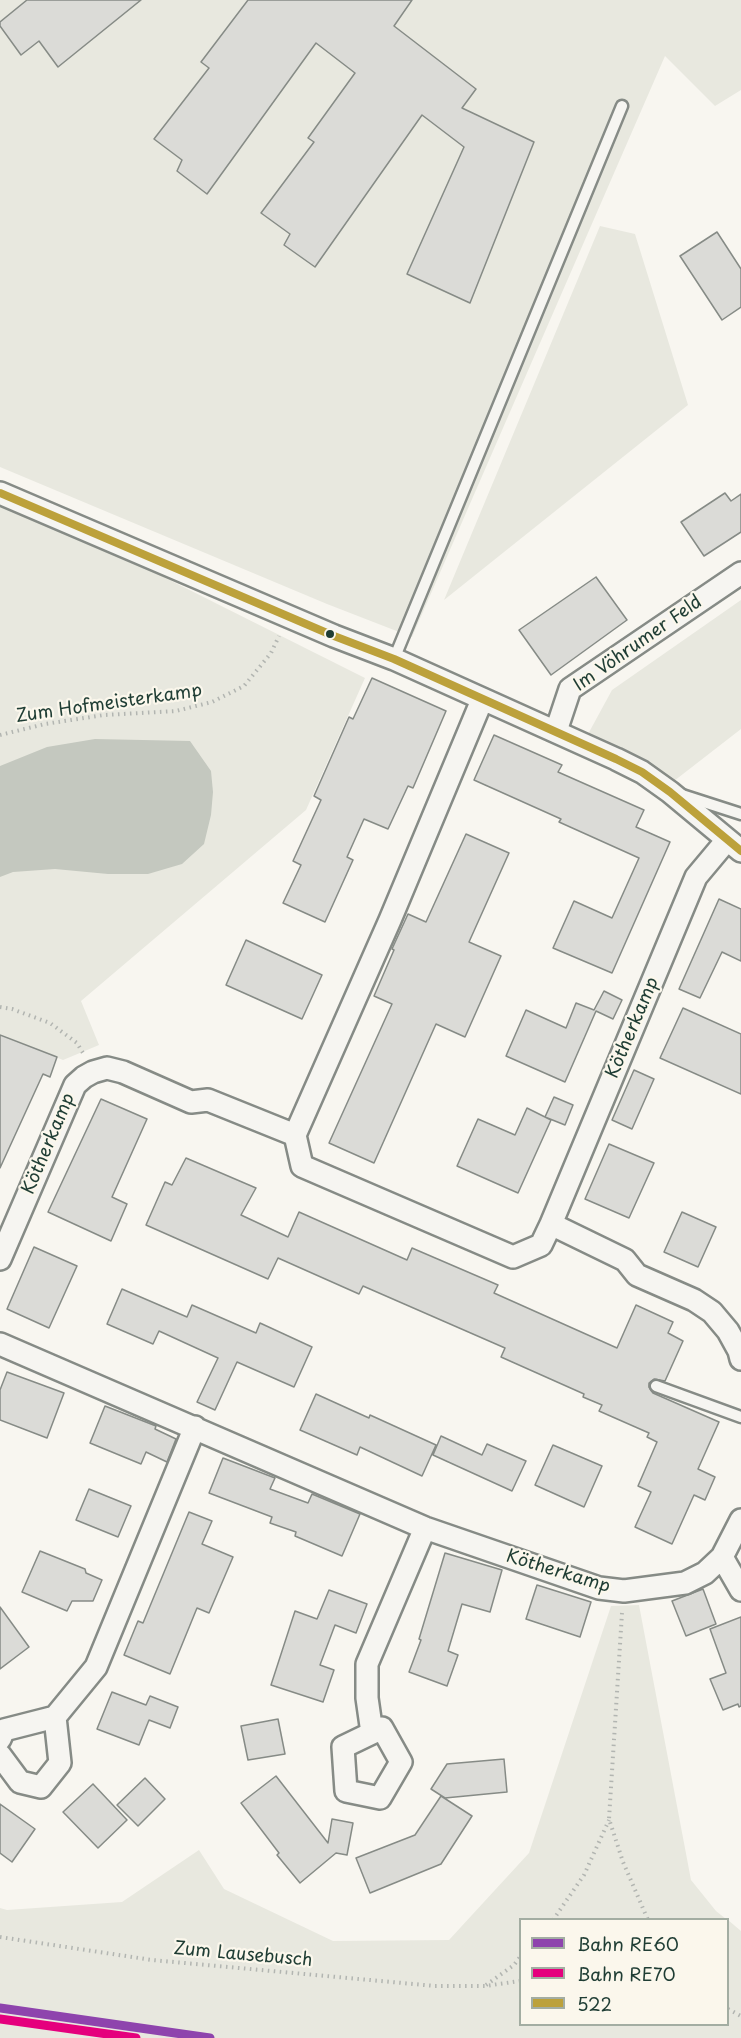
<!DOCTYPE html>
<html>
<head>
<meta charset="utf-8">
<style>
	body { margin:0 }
	#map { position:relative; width:741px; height:2038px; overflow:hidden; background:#f8f6f0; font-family:"Playpen Sans",sans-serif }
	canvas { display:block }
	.legend { position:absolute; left:519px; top:1918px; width:210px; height:108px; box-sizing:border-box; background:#fbf7ec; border:2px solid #a3ada2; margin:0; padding:8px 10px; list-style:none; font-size:18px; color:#1f3d34 }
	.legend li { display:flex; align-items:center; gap:12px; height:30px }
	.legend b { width:30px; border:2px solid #a3ada2 }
</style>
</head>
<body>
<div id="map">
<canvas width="741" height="2038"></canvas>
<ul class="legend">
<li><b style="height:8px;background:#8e44ad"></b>Bahn RE60</li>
<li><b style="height:8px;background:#e5007d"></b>Bahn RE70</li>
<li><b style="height:8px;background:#bca13b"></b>522</li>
</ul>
</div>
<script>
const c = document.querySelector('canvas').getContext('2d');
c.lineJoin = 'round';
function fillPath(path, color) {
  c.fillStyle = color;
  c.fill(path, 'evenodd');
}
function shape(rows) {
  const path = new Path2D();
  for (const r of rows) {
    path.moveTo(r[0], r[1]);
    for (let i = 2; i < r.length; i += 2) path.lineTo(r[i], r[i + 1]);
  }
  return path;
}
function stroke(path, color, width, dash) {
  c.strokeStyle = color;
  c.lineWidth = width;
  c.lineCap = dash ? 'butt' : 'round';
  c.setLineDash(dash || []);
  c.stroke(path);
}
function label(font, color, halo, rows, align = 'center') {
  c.font = font + ' "Playpen Sans",sans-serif';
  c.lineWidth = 4.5;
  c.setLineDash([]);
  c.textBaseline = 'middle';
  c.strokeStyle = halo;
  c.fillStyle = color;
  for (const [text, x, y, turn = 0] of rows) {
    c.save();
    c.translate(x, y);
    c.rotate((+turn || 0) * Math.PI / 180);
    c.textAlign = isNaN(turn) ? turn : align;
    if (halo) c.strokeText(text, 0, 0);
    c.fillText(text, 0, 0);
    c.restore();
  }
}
const built = shape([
	[0,0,741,0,741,90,715,106,665,56,412,637,327,604,0,467],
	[600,226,635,234,688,405,444,600],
	[0,495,365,678,306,810,81,1001,99,1045,63,1060,0,1034],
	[741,600,741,729,674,781,587,736,612,690],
	[639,1605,691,1880,716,1911,726,1919,520,1920,520,2024,728,2024,728,1920,741,1931,741,2038,0,2038,0,1908,7,1910,122,1902,199,1850,224,1889,333,1941,449,1940,529,1853,611,1606]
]);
const water = shape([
	[95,739,190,741,211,771,213,792,211,815,204,844,182,864,148,874,108,874,55,869,13,872,0,877,0,766,47,747]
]);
const building = shape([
	[27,0,141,0,58,67,39,41,21,55,0,26,0,22,27,0],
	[248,0,412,0,394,26,476,89,462,108,534,142,470,303,407,274,464,147,422,115,315,267,284,245,290,234,261,213,314,142,308,138,355,73,316,43,207,194,177,171,182,160,154,139,209,68,201,62,248,0],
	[717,232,741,269,741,307,722,320,680,256,717,232],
	[725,493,731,501,741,494,741,532,704,556,681,522,725,493],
	[596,577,627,620,551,675,519,630,596,577],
	[372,678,446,711,413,788,408,786,388,829,364,819,347,857,353,860,325,922,283,903,301,865,293,861,321,800,314,796,349,717,353,719,372,678],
	[494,735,562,765,558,772,644,810,636,827,670,842,612,973,553,948,574,901,612,918,639,858,559,822,561,819,474,780,494,735],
	[466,834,509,853,469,942,501,956,465,1037,436,1024,374,1163,329,1143,392,1004,374,996,394,950,392,949,408,914,426,922,466,834],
	[719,899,741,909,741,961,722,952,700,998,679,989,719,899],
	[246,940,322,975,302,1019,226,985,246,940],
	[604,991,622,1000,613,1019,596,1011,565,1082,506,1056,526,1010,566,1028,576,1003,594,1010,604,991],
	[683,1008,741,1034,741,1094,660,1058,683,1008],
	[0,1035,57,1057,50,1077,43,1074,0,1168,0,1035],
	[634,1070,654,1079,632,1129,612,1120,634,1070],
	[554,1097,573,1105,565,1125,545,1117,554,1097],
	[101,1099,147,1119,112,1197,127,1204,111,1241,48,1212,101,1099],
	[527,1108,551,1120,518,1193,457,1166,478,1119,515,1135,527,1108],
	[609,1144,654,1163,629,1218,585,1199,609,1144],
	[186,1158,256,1188,241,1215,288,1237,299,1212,407,1260,412,1248,498,1285,494,1293,617,1348,636,1305,673,1322,668,1333,683,1341,665,1381,654,1379,649,1383,649,1387,653,1393,719,1422,698,1469,715,1477,705,1500,694,1495,672,1544,635,1527,651,1492,638,1486,657,1442,647,1437,649,1433,599,1411,602,1405,583,1397,584,1394,501,1357,505,1348,363,1286,359,1294,278,1258,268,1279,146,1225,165,1182,172,1185,186,1158],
	[682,1212,716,1227,698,1267,664,1252,682,1212],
	[34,1247,77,1266,49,1328,7,1309,34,1247],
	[122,1289,187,1317,192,1305,256,1333,260,1323,312,1347,294,1387,237,1362,215,1410,197,1402,218,1358,159,1331,153,1344,107,1324,122,1289],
	[7,1372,64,1393,47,1438,0,1420,0,1390,7,1372],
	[316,1394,369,1418,370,1415,436,1445,422,1476,360,1447,357,1455,300,1430,316,1394],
	[105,1406,156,1426,155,1429,176,1439,167,1462,146,1452,141,1464,90,1443,105,1406],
	[441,1436,482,1455,487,1444,526,1461,512,1491,433,1455,441,1436],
	[553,1445,602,1466,584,1507,535,1485,553,1445],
	[223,1458,275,1478,270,1489,308,1503,312,1494,360,1514,342,1556,295,1536,296,1532,270,1523,272,1517,209,1493,223,1458],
	[89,1489,131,1506,118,1537,76,1520,89,1489],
	[189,1512,212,1521,202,1544,233,1557,209,1613,197,1608,170,1674,124,1655,138,1621,143,1623,189,1512],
	[40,1551,85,1569,86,1573,102,1580,93,1601,72,1601,67,1611,22,1592,40,1551],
	[445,1553,502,1570,490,1612,462,1604,448,1651,458,1655,447,1686,409,1672,421,1640,419,1639,445,1553],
	[537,1585,591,1602,580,1637,526,1619,537,1585],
	[703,1589,716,1624,686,1636,672,1601,703,1589],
	[329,1590,367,1604,356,1633,335,1625,320,1665,334,1670,323,1702,271,1685,295,1611,317,1619,329,1590],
	[0,1607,29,1647,0,1669,0,1607],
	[741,1617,741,1706,739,1707,738,1704,723,1710,710,1679,726,1673,710,1629,741,1617],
	[112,1692,146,1705,150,1696,178,1707,170,1728,149,1720,139,1745,97,1729,112,1692],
	[278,1719,285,1754,248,1760,241,1726,278,1719],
	[504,1759,507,1792,445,1798,431,1789,447,1764,504,1759],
	[276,1776,328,1843,332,1819,353,1823,347,1855,336,1853,300,1883,277,1855,279,1853,241,1803,276,1776],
	[145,1778,165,1799,138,1826,117,1805,145,1778],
	[93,1784,127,1820,98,1848,63,1812,93,1784],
	[441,1796,472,1816,441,1864,370,1893,356,1858,415,1835,441,1796],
	[0,1804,35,1829,12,1862,0,1853,0,1804]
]);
const path = shape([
	[0,735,45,724,104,715,176,711,212,702,244,686,271,653,279,636],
	[0,1007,12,1009,50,1023,77,1043,83,1053],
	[622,1613,609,1819,623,1862,648,1920],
	[553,1920,584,1875,609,1820],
	[0,1937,152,1960,435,1986,485,1986,520,1981],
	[486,1985,514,1965,520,1957],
	[728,2009,741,2016]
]);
const service = shape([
	[394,659,622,106],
	[682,795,741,814],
	[656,1386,741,1417]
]);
const minor = shape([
	[0,493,334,636,394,659,616,759,642,772,670,792,741,851],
	[556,731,570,689,741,573],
	[727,840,696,877,551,1224,625,1260,637,1275,694,1300,712,1312,728,1331,739,1351,741,1359],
	[295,1135,302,1166,513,1257,541,1245,551,1224],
	[0,1259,75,1085,84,1077,93,1072,107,1068,123,1072,191,1102,208,1100,295,1135,390,920,482,700],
	[0,1344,425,1528,599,1588,624,1591,685,1583,705,1573,722,1557,741,1520],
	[722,1557,741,1590],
	[372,1733,382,1728,401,1762,380,1798,346,1791,343,1747,372,1733,367,1698,367,1664,425,1528],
	[0,1739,4,1730,55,1717,96,1667,195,1427],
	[0,1755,20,1782,41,1787,60,1763,55,1717]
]);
const bus1 = shape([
	[0,493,334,636,394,659,616,759,642,772,670,792,741,851]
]);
const rail1 = shape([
	[0,2008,210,2038]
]);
const rail2 = shape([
	[0,2019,136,2038]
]);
const markers = [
	[330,634,5,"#1f3d34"]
];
const streetNames = [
	["Im Vöhrumer Feld",638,644,-35],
	["Zum Hofmeisterkamp",109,704,-8],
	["Kötherkamp",633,1028,-67],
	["Kötherkamp",49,1144,-67],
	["Kötherkamp",558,1572,17],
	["Zum Lausebusch",243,1955,5]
];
fillPath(built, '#e8e8df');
fillPath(water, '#c4c8bf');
fillPath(building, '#dbdbd7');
stroke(building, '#868b86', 1.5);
stroke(service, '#868b86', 15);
stroke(minor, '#868b86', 26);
stroke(path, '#b2b5b1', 4, [1.5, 4.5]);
stroke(service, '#f6f5f1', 10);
stroke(minor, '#f6f5f1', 21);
stroke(bus1, '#bca13b', 8);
stroke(rail1, '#8e44ad', 9);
stroke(rail2, '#e5007d', 9);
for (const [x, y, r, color] of markers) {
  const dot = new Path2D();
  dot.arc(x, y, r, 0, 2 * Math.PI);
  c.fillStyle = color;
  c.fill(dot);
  stroke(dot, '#fbf7ec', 2);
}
label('18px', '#1f3d34', '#fbf7ec', streetNames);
</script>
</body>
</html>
